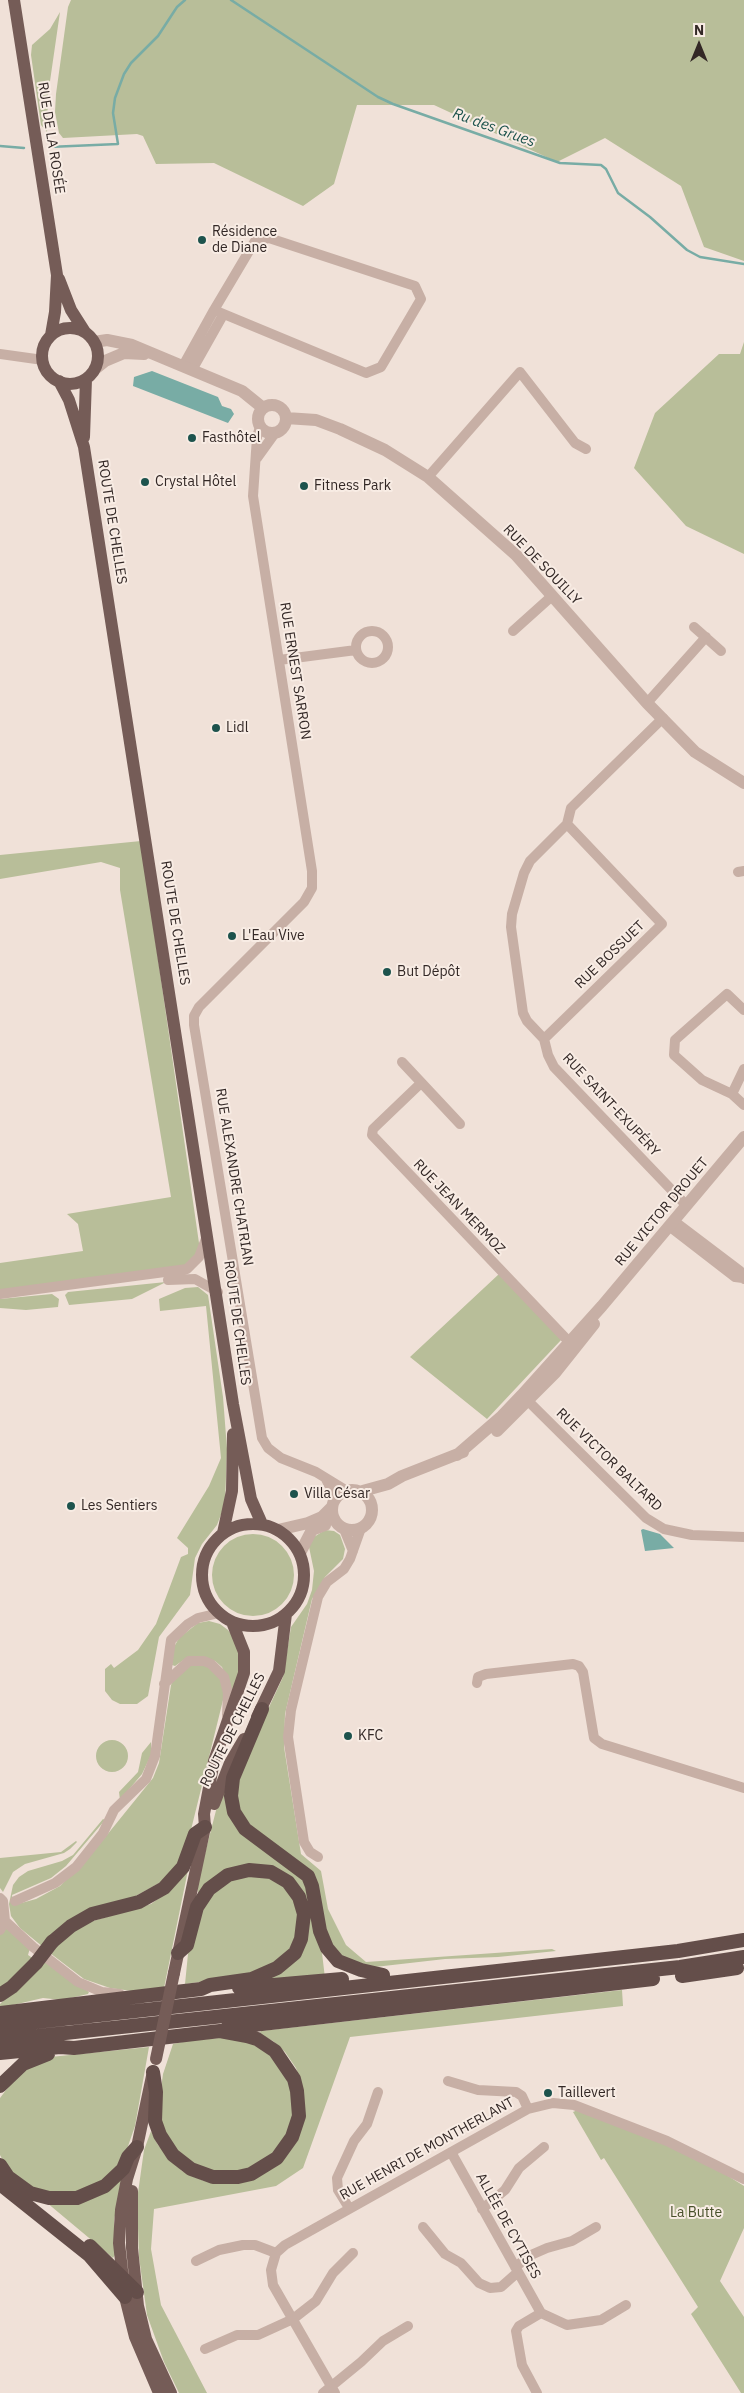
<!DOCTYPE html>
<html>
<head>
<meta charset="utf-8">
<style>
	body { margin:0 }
	#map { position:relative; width:744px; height:2393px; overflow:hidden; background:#f0e1d8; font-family:"IBM Plex Sans",sans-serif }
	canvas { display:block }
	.north { position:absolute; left:674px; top:20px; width:50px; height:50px; -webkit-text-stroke:4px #f8ece4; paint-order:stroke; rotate:0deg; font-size:14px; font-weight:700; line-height:20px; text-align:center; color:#332826 }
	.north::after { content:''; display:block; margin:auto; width:18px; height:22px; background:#332826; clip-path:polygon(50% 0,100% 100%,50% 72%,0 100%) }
</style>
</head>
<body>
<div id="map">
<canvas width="744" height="2393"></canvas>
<div class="north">N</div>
</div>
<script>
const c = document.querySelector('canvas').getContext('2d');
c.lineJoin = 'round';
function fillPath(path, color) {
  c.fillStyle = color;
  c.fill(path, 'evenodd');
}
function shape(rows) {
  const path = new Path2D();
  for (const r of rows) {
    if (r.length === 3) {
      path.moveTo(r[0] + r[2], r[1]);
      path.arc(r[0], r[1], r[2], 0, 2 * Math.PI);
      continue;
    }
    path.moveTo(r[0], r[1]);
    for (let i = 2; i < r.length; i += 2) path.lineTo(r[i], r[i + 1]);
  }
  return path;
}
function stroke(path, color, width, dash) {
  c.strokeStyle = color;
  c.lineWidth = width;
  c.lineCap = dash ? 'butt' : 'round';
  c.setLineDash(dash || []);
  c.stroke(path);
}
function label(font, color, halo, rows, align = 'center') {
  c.font = font + ' "IBM Plex Sans",sans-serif';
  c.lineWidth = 4;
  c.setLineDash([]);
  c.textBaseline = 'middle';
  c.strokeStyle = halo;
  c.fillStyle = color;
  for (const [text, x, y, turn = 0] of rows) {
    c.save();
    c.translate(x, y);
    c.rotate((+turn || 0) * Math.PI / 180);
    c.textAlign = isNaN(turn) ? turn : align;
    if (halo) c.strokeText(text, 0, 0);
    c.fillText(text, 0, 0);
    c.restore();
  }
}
const green = shape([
	[71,0,744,0,744,261,704,247,681,186,605,138,557,162,434,105,357,105,334,184,303,206,214,163,156,164,143,136,137,134,63,138,59,133,55,112,56,94,68,7],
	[60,12,48,95,47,132,41,125,31,55,32,45,50,29],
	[744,342,744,554,686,526,634,468,655,413,719,354,740,354],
	[141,841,200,1250,182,1269,0,1290,0,1263,83,1251,78,1224,67,1214,171,1197,120,890,120,868,101,862,0,879,0,855],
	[499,1274,562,1339,487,1419,410,1357],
	[166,1282,132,1299,69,1305,65,1295,68,1292],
	[198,1287,208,1295,223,1397,227,1449,225,1504,217,1525,202,1544,195,1558,190,1595,159,1637,148,1696,137,1704,120,1704,112,1700,105,1691,105,1669,111,1664,114,1668,138,1650,156,1624,181,1557,188,1554,188,1548,177,1538,209,1486,221,1458,206,1306,160,1311,159,1299,185,1288],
	[52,1294,59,1299,58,1307,26,1310,0,1308,0,1299],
	[325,1530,334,1531,340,1535,345,1549,343,1559,325,1577,312,1599,285,1714,284,1747,301,1854,321,1871,328,1909,346,1945,366,1962,552,1949,556,1951,498,1957,445,1959,366,1968,349,1962,336,1951,326,1936,315,1879,255,1830,246,1820,237,1805,238,1774,283,1677,291,1627,307,1604,312,1590,314,1571,309,1547,314,1537],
	[253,1575,41],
	[209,1621,220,1624,228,1630,234,1638,243,1660,233,1695,222,1667,215,1661,185,1659,175,1666,172,1665,174,1647,179,1638,198,1623],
	[192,1664,207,1665,221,1679,224,1696,187,1846,172,1876,43,1947,20,1928,11,1916,9,1904,13,1885,19,1877,28,1871,62,1861,73,1855,103,1819,105,1820,66,1866,51,1878,12,1895,14,1905,36,1899,60,1886,94,1851,153,1778,159,1763,171,1685,176,1676],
	[112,1756,16],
	[151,1742,151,1755,142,1774,120,1800,119,1792,138,1772,142,1753],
	[223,1783,231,1818,298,1873,307,1887,322,1953,325,1978,263,1983,296,1955,302,1893,255,1864,198,1895,198,1881],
	[76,1841,77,1842,70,1849,64,1853,25,1864,13,1872,3,1892,0,1888,0,1858,61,1852],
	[188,1870,164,1988,132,1991,110,1988,84,1979,50,1953,57,1944,86,1923,151,1904,170,1890],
	[262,1874,290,1889,299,1919,297,1937,286,1954,268,1967,249,1975,185,1984,188,1954,196,1920,205,1900,230,1878],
	[7,1926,30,1948,28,1955,34,1959,0,1991,0,1935],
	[45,1960,89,1992,88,1994,62,2000,43,1998,0,2008,0,2004],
	[622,1990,623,2006,350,2037,303,2168,276,2186,154,2209,151,2249,161,2305,207,2393,179,2393,164,2362,147,2315,139,2257,137,2200,144,2150,151,2131,158,2145,182,2171,204,2181,230,2183,277,2164,302,2087,296,2068,285,2052,273,2041,259,2034,261,2031],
	[219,2038,245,2038,266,2048,294,2091,294,2114,288,2137,274,2155,252,2168,235,2173,214,2172,193,2165,174,2148,162,2127,159,2103,163,2074,173,2044,187,2041],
	[149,2047,135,2126,126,2152,115,2170,101,2183,65,2195,35,2190,8,2170,0,2155,0,2098,22,2069,50,2057],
	[580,2109,693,2154,744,2186,744,2228,720,2281,744,2317,744,2393,741,2393,691,2314,698,2307,604,2158,601,2160,573,2112],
	[123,2179,114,2220,115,2255,113,2258,46,2202]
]);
const water = shape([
	[152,371,218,397,222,406,231,409,234,414,228,423,133,386,134,377],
	[643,1529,660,1534,674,1548,645,1551,641,1530]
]);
const stream = shape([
	[231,0,378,97,393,104,560,163,601,165,606,169,618,193,650,217,687,250,700,257,744,264],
	[0,146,24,148],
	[49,147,118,144,113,113,115,98,124,74,131,63,158,36,177,7,185,0]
]);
const minor = shape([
	[0,354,43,360],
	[183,366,214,310,255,241,269,238,415,286,421,299,381,367,366,373,214,310],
	[192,370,223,315],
	[260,427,257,437,253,496,312,871,312,888,304,902,199,1007,194,1016,194,1025,262,1438,268,1448,281,1458,316,1472,347,1491],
	[257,458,275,433],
	[428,477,520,372,575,443,586,449],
	[694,627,721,651],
	[372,647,16],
	[513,631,552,596],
	[279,660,356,650],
	[647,703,706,637],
	[663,718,571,808,567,824,530,861,524,873,512,914,511,927,523,1013,527,1021,544,1039,548,1055,554,1067,686,1205],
	[738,872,744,871],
	[744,1010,727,994,675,1040,674,1055,702,1080,732,1094,744,1105],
	[544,1039,662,924,567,824],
	[402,1062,460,1124],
	[421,1083,373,1129,372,1135,573,1346],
	[732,1094,744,1069],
	[674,1221,740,1271,744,1279],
	[669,1226,735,1277,743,1278],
	[168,1280,195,1279,218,1292],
	[0,1294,187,1269,199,1257,207,1236],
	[523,1396,646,1518,664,1529,692,1535,744,1537],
	[326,1479,336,1499],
	[344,1529,353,1551],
	[477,1683,478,1677,486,1674,573,1664,579,1666,583,1672,594,1738,602,1744,744,1788],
	[164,1684,189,1661,204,1661,211,1664,224,1677,228,1693,227,1715],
	[318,1857,310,1852,304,1842,288,1737,291,1710,318,1597,327,1582,344,1569,350,1559,361,1528],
	[0,1898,3,1901,5,1921,33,1947,78,1982,102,1992,120,1994],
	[15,1901,55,1883,76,1867,103,1833,114,1810,146,1779,155,1756,171,1640,188,1624,198,1618,219,1613],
	[0,1930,5,1921],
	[448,2081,478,2090,516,2092,522,2096,528,2109],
	[451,2152,541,2313,567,2325,601,2320,626,2305],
	[349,2208,338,2190,337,2178,354,2141,367,2124,378,2092],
	[482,2209,505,2190,519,2168,544,2147],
	[423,2227,445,2254,461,2263,479,2283,490,2288,501,2287,518,2272],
	[196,2261,219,2250,243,2245,255,2245,276,2253],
	[515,2267,531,2255,547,2248,572,2241,596,2227],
	[205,2349,237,2335,258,2335,293,2319,316,2301,333,2273,353,2253],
	[323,2393,361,2362,383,2341,408,2326],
	[335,2393,273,2285,271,2270,276,2253,285,2245,528,2109,553,2103,574,2105,667,2141,744,2179],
	[537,2393,522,2365,516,2331,519,2326,541,2313]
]);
const tertiary = shape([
	[94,342,107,340,132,345,242,391,263,408],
	[95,369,105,361,124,353,144,354],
	[272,419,14],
	[286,418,316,420,340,429,385,450,428,477,516,555,647,703,695,752,744,783],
	[497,1431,555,1373,594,1324],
	[457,1455,502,1416,522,1395,602,1306,744,1137],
	[352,1510,20],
	[359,1492,388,1484,402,1476,463,1452],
	[278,1530,308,1523,322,1517,332,1507],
	[300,1553,312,1530,325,1525]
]);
const primary = shape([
	[14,0,57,275,55,312,51,335],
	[59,279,71,310,85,332],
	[70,356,28],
	[59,381,69,400,84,447,233,1404,251,1499,262,1524],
	[84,437,86,379],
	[253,1575,51],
	[223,1533,232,1491,233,1434],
	[257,1717,279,1671,286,1614],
	[214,1804,230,1763,244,1739],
	[174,1973,205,1827,204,1814,214,1761,244,1673,244,1652,232,1622],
	[152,2076,137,2147,127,2179,121,2210,119,2243,125,2297,135,2337,159,2393],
	[132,2191,132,2248,138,2306,146,2339,171,2393]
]);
const trunk = shape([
	[262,1709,233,1778,231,1796,234,1812,245,1829,308,1876,312,1886,320,1931,327,1948,338,1961,361,1970,383,1975],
	[52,1942,71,1926,92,1914,139,1902,164,1888,183,1867,195,1834,205,1827],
	[682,1976,737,1968],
	[239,1988,342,1979],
	[0,1995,12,1987,36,1963],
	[0,2013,201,1989,210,1985,252,1979,277,1968,295,1953,301,1939,304,1914,299,1897,288,1882,271,1872,249,1870,228,1875,209,1889,197,1907,187,1945,178,1953],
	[0,2026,678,1951,744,1940],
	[227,2028,653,1979],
	[0,2040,680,1967,744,1957],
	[0,2053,60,2047,74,2048,220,2031,247,2036,257,2039,275,2051,294,2079,297,2091,299,2116,292,2137,277,2158,251,2174,238,2177,213,2177,191,2169,173,2155,160,2135,155,2121,156,2092,153,2072],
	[0,2086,23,2064,48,2054],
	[0,2165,8,2177,30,2193,49,2198,77,2198,105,2186,123,2169,128,2157,137,2147],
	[0,2184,89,2255,125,2297],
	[90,2246,137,2292]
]);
const primaryBridge = shape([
	[156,2059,174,1973]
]);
const trunkBridge = shape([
	[36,1963,52,1942]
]);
const markers = [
	[202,240,5,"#1d534d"],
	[192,438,5,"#1d534d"],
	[145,482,5,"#1d534d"],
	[304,486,5,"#1d534d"],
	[216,728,5,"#1d534d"],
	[232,936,5,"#1d534d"],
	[387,972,5,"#1d534d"],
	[294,1494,5,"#1d534d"],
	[71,1506,5,"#1d534d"],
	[348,1736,5,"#1d534d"],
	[548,2093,5,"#1d534d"]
];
const streetNames = [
	["RUE DE LA ROSÉE",51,138,81],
	["ROUTE DE CHELLES",112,522,81],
	["RUE DE SOUILLY",542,565,46],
	["RUE ERNEST SARRON",295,671,81],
	["ROUTE DE CHELLES",175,923,81],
	["RUE BOSSUET",610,955,-44],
	["RUE SAINT-EXUPÉRY",611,1105,47],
	["RUE ALEXANDRE CHATRIAN",234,1177,81],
	["RUE JEAN MERMOZ",459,1207,46],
	["RUE VICTOR DROUET",662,1212,-50],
	["ROUTE DE CHELLES",237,1323,82],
	["RUE VICTOR BALTARD",609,1460,44],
	["ROUTE DE CHELLES",233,1730,-63],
	["RUE HENRI DE MONTHERLANT",427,2149,-29],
	["ALLÉE DE CYTISES",508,2226,61]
];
const poiNames = [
	["Résidence",212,232],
	["de Diane",212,248],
	["Fasthôtel",202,438],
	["Crystal Hôtel",155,482],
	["Fitness Park",314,486],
	["Lidl",226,728],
	["L'Eau Vive",242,936],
	["But Dépôt",397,972],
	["Villa César",304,1494],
	["Les Sentiers",81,1506],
	["KFC",358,1736],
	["Taillevert",558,2093]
];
const parkNames = [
	["La Butte",696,2213]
];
const waterNames = [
	["Ru des Grues",494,128,20]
];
fillPath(green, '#b8be99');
fillPath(water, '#78aca5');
stroke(stream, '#78aca5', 2.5);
stroke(minor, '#c7afa5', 10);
stroke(tertiary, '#c7afa5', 12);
stroke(primary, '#755c57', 12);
stroke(trunk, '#644e4a', 14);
stroke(primaryBridge, '#755c57', 12);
stroke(trunkBridge, '#644e4a', 14);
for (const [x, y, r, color] of markers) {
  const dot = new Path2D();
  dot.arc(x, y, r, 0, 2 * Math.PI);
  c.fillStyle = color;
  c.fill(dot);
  stroke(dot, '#f8ece4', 2);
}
label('14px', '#332826', '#f8ece4', streetNames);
label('14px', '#332826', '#f8ece4', poiNames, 'left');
label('14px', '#49512b', '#f8ece4', parkNames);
label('italic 15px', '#1d534d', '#f8ece4', waterNames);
</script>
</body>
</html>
